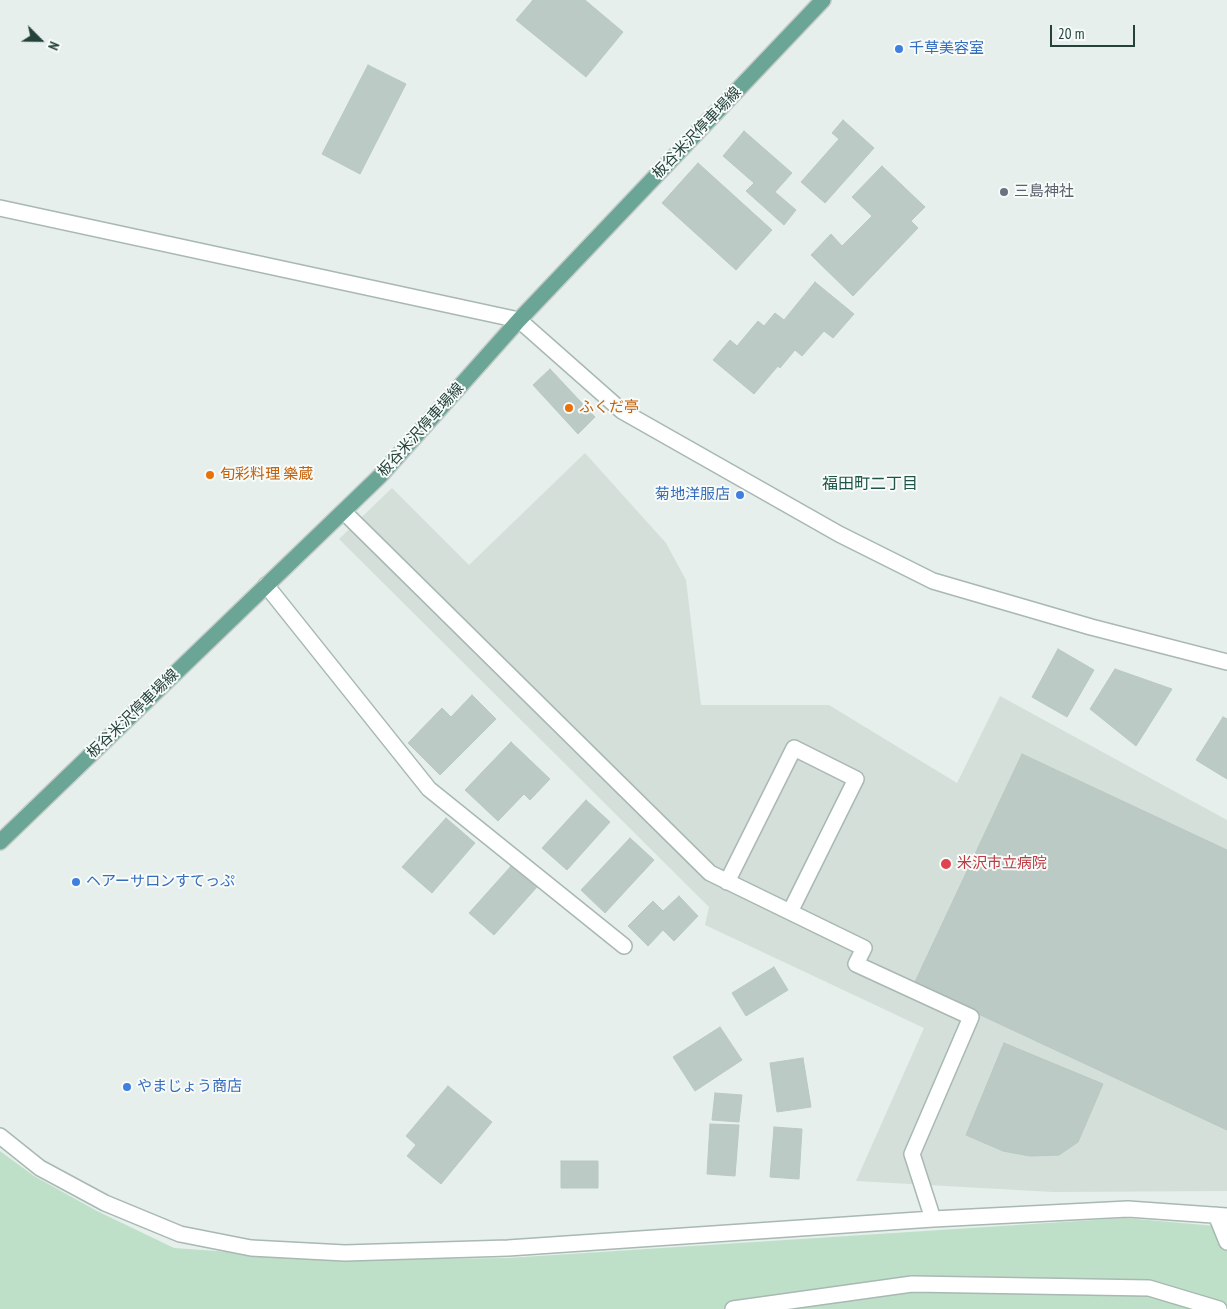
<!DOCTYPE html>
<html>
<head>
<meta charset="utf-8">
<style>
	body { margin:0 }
	#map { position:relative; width:1227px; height:1309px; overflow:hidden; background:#e6efeb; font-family:"PT Sans Narrow",sans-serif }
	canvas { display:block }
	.north { position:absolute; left:15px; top:15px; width:50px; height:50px; -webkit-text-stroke:4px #f7fbf9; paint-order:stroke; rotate:113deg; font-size:14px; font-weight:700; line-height:20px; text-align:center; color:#24423a }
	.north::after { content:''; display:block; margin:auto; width:18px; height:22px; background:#24423a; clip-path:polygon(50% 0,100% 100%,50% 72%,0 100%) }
	.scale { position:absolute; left:1050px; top:25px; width:85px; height:22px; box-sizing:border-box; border:2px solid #24423a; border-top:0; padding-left:6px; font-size:15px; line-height:18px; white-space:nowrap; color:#24423a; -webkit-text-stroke:4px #f7fbf9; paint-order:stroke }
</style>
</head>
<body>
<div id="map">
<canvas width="1227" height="1309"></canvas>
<div class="north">N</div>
<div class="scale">20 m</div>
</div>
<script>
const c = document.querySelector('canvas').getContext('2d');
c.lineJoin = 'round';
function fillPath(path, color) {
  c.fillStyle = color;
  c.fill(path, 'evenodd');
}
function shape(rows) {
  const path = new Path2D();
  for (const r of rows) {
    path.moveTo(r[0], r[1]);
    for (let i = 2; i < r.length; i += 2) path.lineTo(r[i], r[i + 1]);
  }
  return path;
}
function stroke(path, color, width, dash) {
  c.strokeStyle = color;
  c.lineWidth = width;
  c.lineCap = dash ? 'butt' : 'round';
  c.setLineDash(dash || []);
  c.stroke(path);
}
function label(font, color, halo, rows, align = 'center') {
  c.font = font + ' "PT Sans Narrow","Noto Sans JP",sans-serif';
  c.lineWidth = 4;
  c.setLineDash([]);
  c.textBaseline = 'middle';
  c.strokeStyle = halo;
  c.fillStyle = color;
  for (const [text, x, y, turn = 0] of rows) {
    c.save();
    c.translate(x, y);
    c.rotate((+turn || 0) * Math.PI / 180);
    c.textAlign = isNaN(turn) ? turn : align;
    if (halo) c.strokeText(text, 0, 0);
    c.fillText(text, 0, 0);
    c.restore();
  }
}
const built = shape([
	[585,453,666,543,686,580,701,705,829,705,957,783,1000,696,1227,820,1227,1191,1053,1192,856,1181,924,1028,705,925,709,907,339,539,392,488,469,565]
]);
const green = shape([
	[0,1151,34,1176,97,1211,174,1248,345,1260,508,1258,1125,1218,1227,1227,1227,1309,0,1309]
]);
const building = shape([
	[533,0,585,0,623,32,586,77,516,20,533,0],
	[368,65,406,84,360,174,322,154,368,65],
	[843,120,874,148,825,203,801,182,839,139,832,133,843,120],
	[744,131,792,173,775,192,796,210,784,225,746,191,754,183,723,156,744,131],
	[698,163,772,230,736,270,662,203,698,163],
	[882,166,925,207,911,221,918,228,853,296,811,255,831,234,842,246,872,216,852,197,882,166],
	[815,282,854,314,833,338,824,331,802,356,795,350,780,368,778,366,754,394,713,360,730,340,737,346,758,321,764,326,775,313,784,320,815,282],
	[550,369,595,417,578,434,533,385,550,369],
	[1058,649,1094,670,1067,717,1032,697,1058,649],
	[1115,669,1172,689,1136,746,1090,709,1115,669],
	[472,695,496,719,440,775,408,743,442,708,451,717,472,695],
	[1223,717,1227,719,1227,779,1196,760,1223,717],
	[511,742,550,779,530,800,524,794,498,821,465,790,511,742],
	[1022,754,1227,850,1227,1130,914,984,1022,754],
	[586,800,610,822,567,870,542,848,586,800],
	[446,818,475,843,432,893,402,867,446,818],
	[630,838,654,860,605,913,581,890,630,838],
	[512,865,537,887,494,935,469,913,512,865],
	[679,896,698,916,674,941,663,930,648,946,628,926,653,901,663,911,679,896],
	[774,967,788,990,746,1016,732,993,774,967],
	[720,1027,742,1060,695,1091,673,1057,720,1027],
	[1004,1043,1103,1084,1078,1142,1059,1155,1030,1156,1003,1151,966,1135,1004,1043],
	[803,1058,811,1107,777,1112,770,1063,803,1058],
	[448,1086,492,1122,441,1184,407,1156,416,1145,406,1136,448,1086],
	[715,1093,742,1095,739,1122,712,1120,715,1093],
	[710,1124,739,1125,735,1176,707,1174,710,1124],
	[774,1127,802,1129,799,1179,770,1177,774,1127],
	[561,1161,598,1161,598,1188,561,1188,561,1161]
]);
const minor = shape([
	[0,208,519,320,622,411,839,534,933,581,1091,627,1227,662],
	[344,512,710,873,864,948,856,964,971,1017,912,1154,933,1219],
	[266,585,429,789,624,946],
	[727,882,794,748,856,779,790,912],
	[0,1136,40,1168,105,1203,180,1234,251,1248,345,1253,508,1248,933,1219,1128,1209,1227,1216],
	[1216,1215,1227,1242],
	[733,1309,912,1284,1149,1288,1219,1309]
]);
const major = shape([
	[0,842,380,476,519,320,823,0]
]);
const markers = [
	[899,49,5,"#3f7fe0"],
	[1004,192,5,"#6b7280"],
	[569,408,5,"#e8710a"],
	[210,475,5,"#e8710a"],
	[740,495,5,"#3f7fe0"],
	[946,864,6,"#e0444e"],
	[76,882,5,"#3f7fe0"],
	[127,1087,5,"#3f7fe0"]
];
const shopNames = [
	["千草美容室",909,49],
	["菊地洋服店",730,495,"right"],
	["ヘアーサロンすてっぷ",86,882],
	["やまじょう商店",137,1087]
];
const streetNames = [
	["板谷米沢停車場線",697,133,-46],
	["板谷米沢停車場線",421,430,-48],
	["板谷米沢停車場線",133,714,-44]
];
const worshipNames = [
	["三島神社",1014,192]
];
const foodNames = [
	["ふくだ亭",579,408],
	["旬彩料理 樂蔵",220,475]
];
const healthNames = [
	["米沢市立病院",957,864]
];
const neighbourhoodNames = [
	["福田町二丁目",870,484]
];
fillPath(built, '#d4dfda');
fillPath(green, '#bfe0c8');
fillPath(building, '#bbcac4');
stroke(building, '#b8c9c2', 1);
stroke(minor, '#a8b8b2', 18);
stroke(major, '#c2cac8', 18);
stroke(minor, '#fff', 15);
stroke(major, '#6aa596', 15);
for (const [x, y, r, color] of markers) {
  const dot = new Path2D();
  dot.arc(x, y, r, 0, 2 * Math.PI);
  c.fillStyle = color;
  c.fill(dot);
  stroke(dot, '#f7fbf9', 2);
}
label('15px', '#366cbe', '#f7fbf9', shopNames, 'left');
label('15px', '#24423a', '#f7fbf9', streetNames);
label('15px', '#5b616d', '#f7fbf9', worshipNames, 'left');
label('15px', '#c56008', '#f7fbf9', foodNames, 'left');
label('15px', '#be3a42', '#f7fbf9', healthNames, 'left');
label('16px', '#1f5548', '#f7fbf9', neighbourhoodNames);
</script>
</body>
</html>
